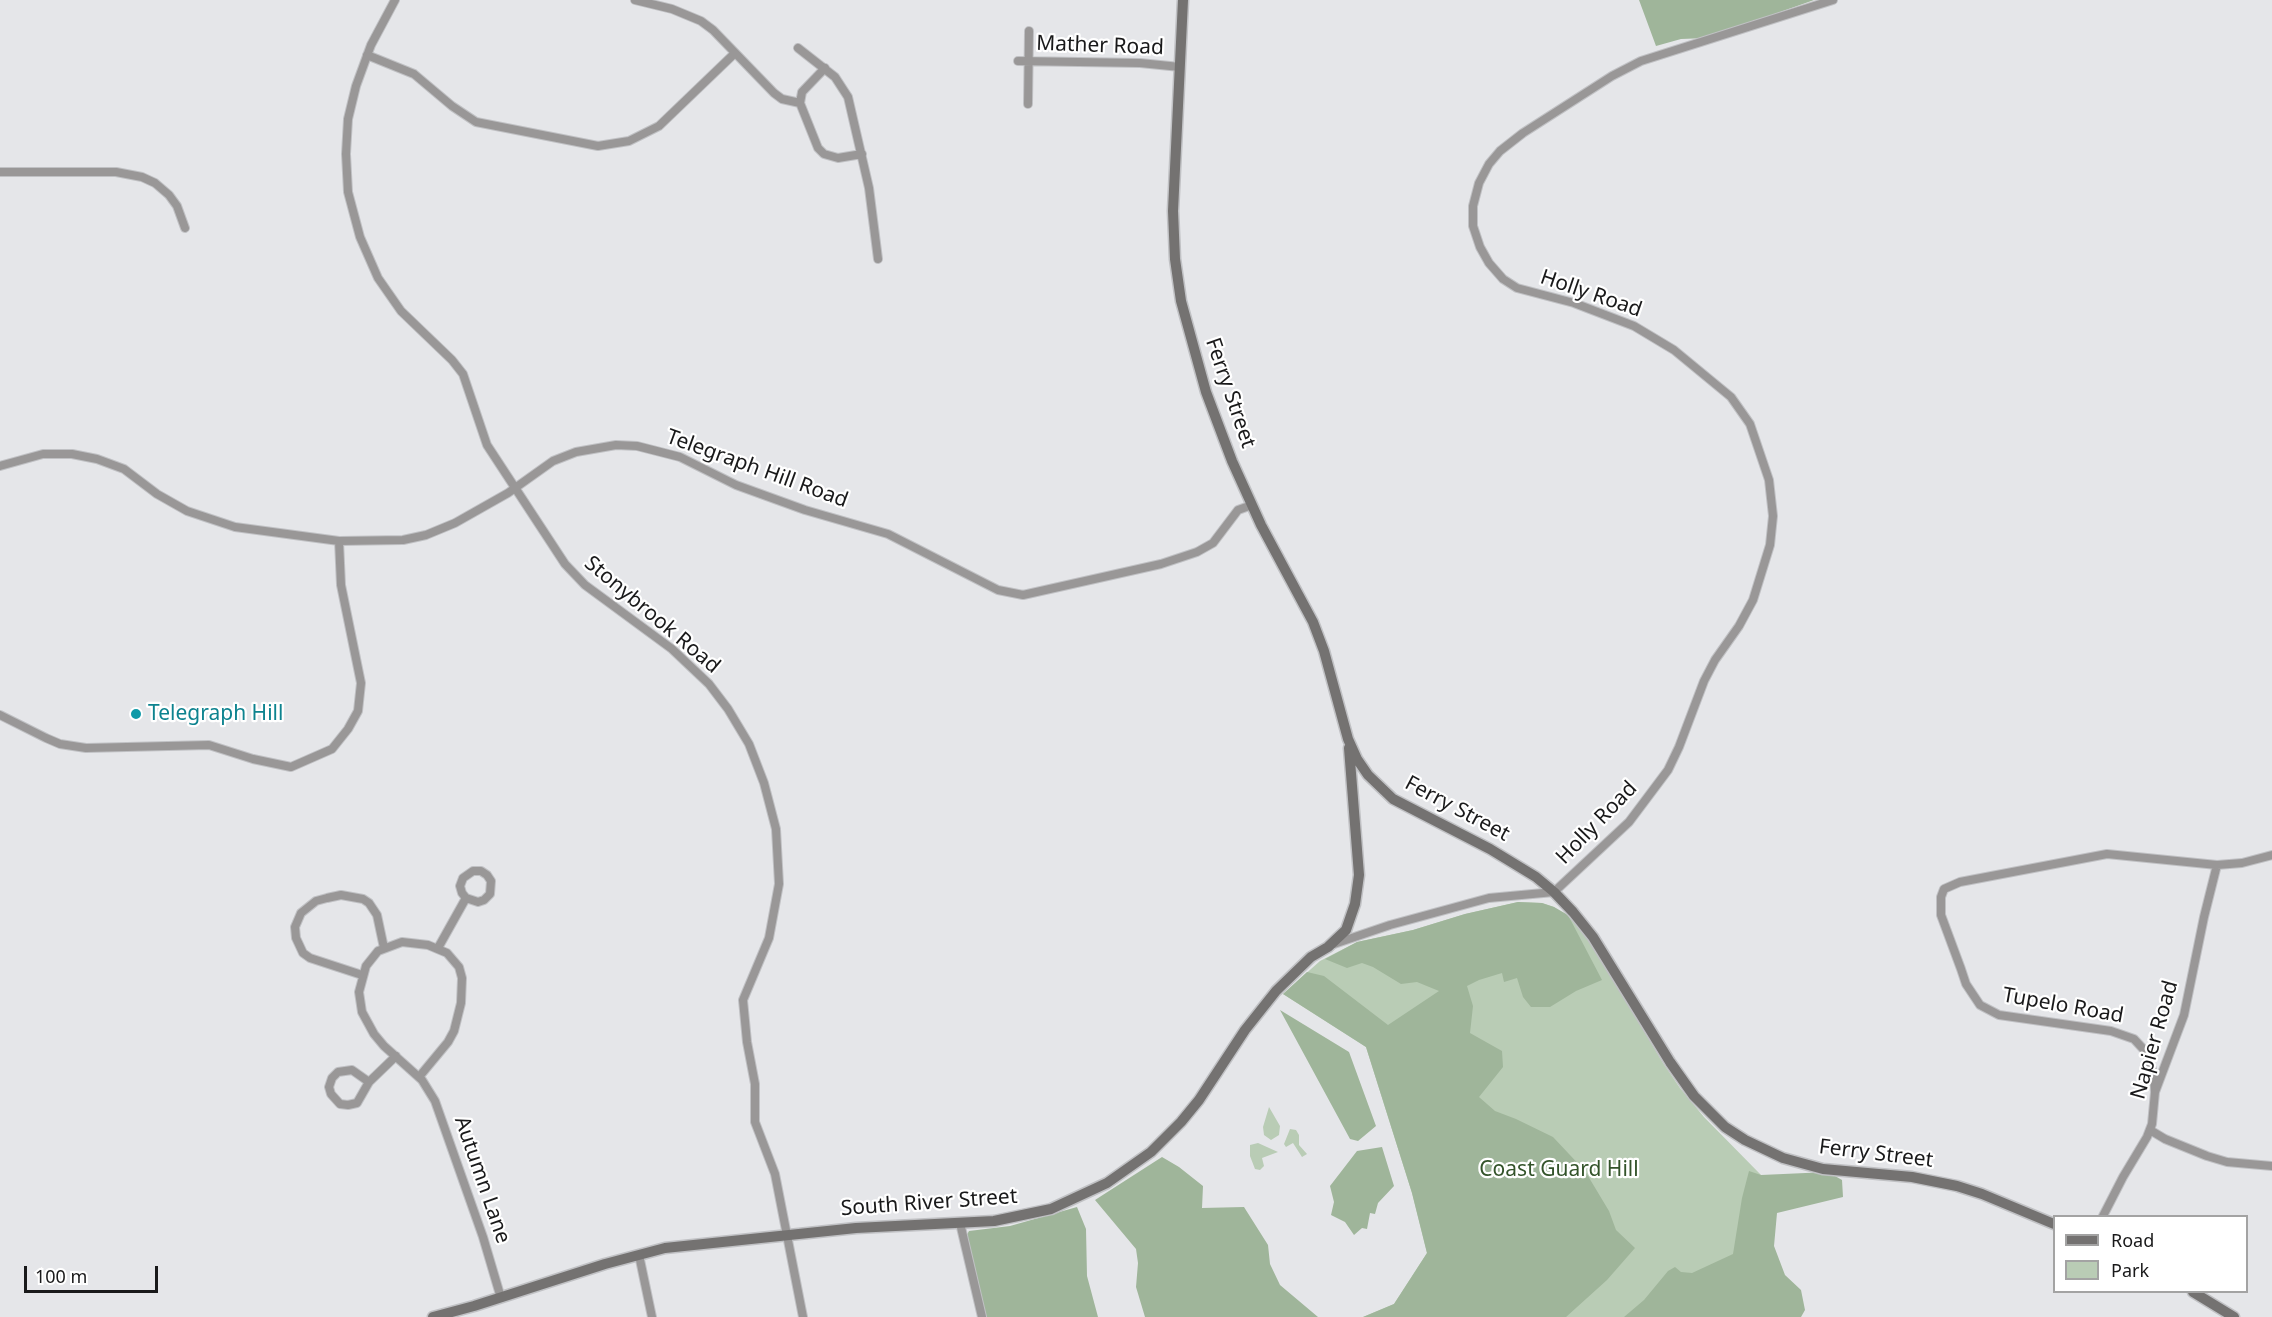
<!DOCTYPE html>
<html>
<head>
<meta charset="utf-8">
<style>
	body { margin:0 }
	#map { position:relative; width:2272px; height:1317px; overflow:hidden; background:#e5e6e9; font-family:"Noto Sans",sans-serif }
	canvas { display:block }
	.legend { position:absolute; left:2053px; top:1215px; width:195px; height:78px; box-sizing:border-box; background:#fff; border:2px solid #a3a3a3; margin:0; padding:8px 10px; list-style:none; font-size:18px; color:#19191a }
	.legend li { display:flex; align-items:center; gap:12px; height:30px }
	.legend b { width:30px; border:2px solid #a3a3a3 }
	.scale { position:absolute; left:24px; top:1266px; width:134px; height:27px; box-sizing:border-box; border:3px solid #19191a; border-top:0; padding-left:8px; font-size:18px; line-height:21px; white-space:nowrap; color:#19191a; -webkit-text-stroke:4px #fff; paint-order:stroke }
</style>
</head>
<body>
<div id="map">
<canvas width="2272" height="1317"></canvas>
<ul class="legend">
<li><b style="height:8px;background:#747271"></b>Road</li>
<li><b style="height:16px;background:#b9ccb5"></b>Park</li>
</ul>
<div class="scale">100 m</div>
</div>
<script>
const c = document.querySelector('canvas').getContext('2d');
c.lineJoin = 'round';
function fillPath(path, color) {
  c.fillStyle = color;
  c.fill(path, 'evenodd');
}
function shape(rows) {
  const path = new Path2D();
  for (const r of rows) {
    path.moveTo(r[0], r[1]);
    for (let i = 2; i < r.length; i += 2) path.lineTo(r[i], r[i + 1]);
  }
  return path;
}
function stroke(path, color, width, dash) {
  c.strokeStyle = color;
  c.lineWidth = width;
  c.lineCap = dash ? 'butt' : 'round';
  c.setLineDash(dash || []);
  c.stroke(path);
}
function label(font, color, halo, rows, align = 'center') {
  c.font = font + ' "Noto Sans",sans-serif';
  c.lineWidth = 4.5;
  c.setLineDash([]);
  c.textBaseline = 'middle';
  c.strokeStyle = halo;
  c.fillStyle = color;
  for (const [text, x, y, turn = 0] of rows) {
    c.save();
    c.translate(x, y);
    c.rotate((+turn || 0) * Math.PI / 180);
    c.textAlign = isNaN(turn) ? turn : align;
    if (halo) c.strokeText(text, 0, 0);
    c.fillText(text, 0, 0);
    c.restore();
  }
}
const green = shape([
	[1518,902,1542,903,1554,907,1578,924,1587,935,1663,1063,1680,1088,1704,1117,1761,1175,1738,1317,1363,1317,1394,1304,1427,1253,1412,1193,1366,1047,1283,994,1320,961,1357,942,1413,930,1465,914],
	[1269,1107,1280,1126,1279,1135,1271,1140,1264,1135,1263,1127],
	[1290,1129,1296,1130,1299,1135,1299,1145,1307,1154,1302,1157,1293,1143,1286,1147,1284,1144],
	[1258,1143,1278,1152,1262,1158,1264,1166,1260,1170,1255,1169,1250,1156,1250,1145]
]);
const forest = shape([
	[1639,0,1814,0,1707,38,1681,39,1656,46],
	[1518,902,1542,903,1554,907,1568,915,1602,980,1576,991,1550,1007,1531,1007,1523,997,1517,978,1504,982,1502,973,1479,980,1467,986,1473,1006,1470,1033,1502,1051,1503,1067,1479,1097,1495,1111,1516,1119,1553,1137,1585,1171,1609,1211,1616,1230,1635,1248,1607,1280,1566,1317,1363,1317,1394,1304,1427,1253,1412,1193,1366,1047,1283,994,1307,972,1324,976,1388,1025,1439,991,1417,982,1401,984,1373,967,1362,963,1347,968,1325,959,1357,942,1413,930,1465,914],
	[1280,1010,1349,1052,1376,1126,1358,1141,1350,1139],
	[1382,1147,1394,1186,1378,1203,1375,1214,1370,1213,1367,1229,1362,1228,1354,1235,1345,1222,1331,1215,1334,1202,1330,1186,1357,1151],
	[1162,1157,1179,1167,1203,1186,1202,1208,1244,1207,1268,1245,1270,1264,1280,1285,1318,1317,1145,1317,1136,1287,1138,1263,1136,1249,1095,1200],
	[1749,1171,1761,1175,1828,1172,1842,1180,1843,1197,1777,1213,1774,1246,1785,1275,1801,1290,1805,1310,1801,1317,1624,1317,1644,1300,1668,1271,1675,1267,1681,1272,1692,1273,1733,1254,1742,1198],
	[1077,1207,1086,1229,1087,1276,1098,1317,982,1317,964,1240,969,1231,1010,1226]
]);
const street = shape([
	[395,0,371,45,356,86,348,119,346,154,348,192,360,237,378,278,401,311,452,360,463,374,487,445,565,564,585,585,672,649,709,684,728,709,749,744,764,783,776,829,779,884,769,938,743,1000,747,1042,755,1084,755,1122,775,1174,803,1317],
	[635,0,672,9,701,21,713,30,774,93,782,99,800,103,818,148,824,154,838,158,862,154],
	[798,48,835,77,848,97,869,188,878,259],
	[367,55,414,74,452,106,476,122,598,146,629,141,659,126,735,53],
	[1018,61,1140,63,1180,67],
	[800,103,802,92,825,68],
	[1028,104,1029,31],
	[0,172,116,172,142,177,155,183,169,195,177,206,185,228],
	[0,466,43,454,72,454,97,459,124,469,157,494,187,511,235,527,339,541,403,540,426,535,455,523,508,493,553,461,576,452,616,445,637,446,680,457,736,485,805,510,888,534,998,590,1023,595,1161,564,1197,552,1213,543,1238,510,1252,505],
	[0,715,46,738,60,744,86,748,209,745,253,759,291,767,332,749,348,729,358,711,361,683,341,585,339,541],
	[1334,944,1390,925,1489,898,1554,892,1629,822,1668,770,1679,747,1704,681,1715,660,1739,626,1753,600,1770,545,1773,516,1769,480,1750,424,1731,397,1674,350,1634,326,1574,303,1517,288,1503,279,1489,263,1480,247,1473,226,1473,206,1479,183,1489,164,1500,151,1523,133,1612,76,1641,61,1833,0],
	[438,948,466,898,478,902,484,900,490,894,491,881,487,875,481,871,473,871,463,878,460,886,462,893,466,898],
	[362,975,310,958,303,953,296,938,295,927,301,913,316,901,327,898,341,895,363,899,369,903,377,915,384,948],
	[419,1077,448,1042,454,1031,461,1003,462,978,459,967,447,953,428,945,402,942,378,951,366,966,359,992,362,1012,374,1034,384,1046,422,1080,435,1101,483,1237,501,1298],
	[369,1082,357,1103,348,1105,340,1104,331,1094,329,1087,332,1078,338,1072,352,1070,369,1082,396,1056],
	[2155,1092,2154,1076,2147,1053,2134,1039,2111,1031,1999,1015,1980,1005,1966,984,1961,969,1941,915,1941,897,1944,889,1960,882,2107,854,2217,865],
	[2150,1130,2165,1139,2207,1156,2227,1162,2272,1166],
	[2103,1216,2123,1177,2147,1137,2152,1124,2155,1092,2184,1015,2204,917,2217,865,2242,863,2272,855],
	[960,1223,982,1317],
	[639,1255,652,1317]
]);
const secondary = shape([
	[1183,0,1173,211,1175,259,1181,301,1206,392,1232,461,1261,525,1313,622,1324,651,1348,739,1357,759,1368,775,1393,799,1490,849,1536,877,1554,892,1573,912,1593,937,1670,1062,1694,1096,1725,1127,1745,1140,1783,1158,1823,1169,1912,1177,1957,1186,1982,1194,2054,1224],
	[2193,1292,2234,1317],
	[433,1317,474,1306,605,1264,665,1248,856,1228,994,1221,1051,1209,1107,1183,1151,1152,1181,1122,1199,1100,1245,1030,1276,991,1311,957,1328,947,1346,930,1355,904,1359,875,1349,748]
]);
const markers = [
	[136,714,6,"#0f9aa8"]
];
const streetNames = [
	["Mather Road",1100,46,2],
	["Holly Road",1591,294,19],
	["Ferry Street",1230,393,71],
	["Telegraph Hill Road",757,469,20],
	["Stonybrook Road",652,615,40],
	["Ferry Street",1457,809,28],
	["Holly Road",1597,823,-46],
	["Tupelo Road",2063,1006,10],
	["Napier Road",2155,1040,-74],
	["Ferry Street",1876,1154,7],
	["Autumn Lane",482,1180,71],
	["South River Street",929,1203,-4]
];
const cultureNames = [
	["Telegraph Hill",148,714]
];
const parkNames = [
	["Coast Guard Hill",1559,1170]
];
fillPath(green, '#b9ccb5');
fillPath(forest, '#9fb59a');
stroke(street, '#c0c1c4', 10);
stroke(secondary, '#c0c1c4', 13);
stroke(street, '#999797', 8);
stroke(secondary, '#747271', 10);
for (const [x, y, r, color] of markers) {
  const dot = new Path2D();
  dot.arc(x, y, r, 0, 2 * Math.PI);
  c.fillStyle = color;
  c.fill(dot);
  stroke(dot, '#fff', 2);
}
label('21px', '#19191a', '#fff', streetNames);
label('21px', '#0d838f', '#fff', cultureNames, 'left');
label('21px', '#33532a', '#fff', parkNames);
</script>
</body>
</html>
